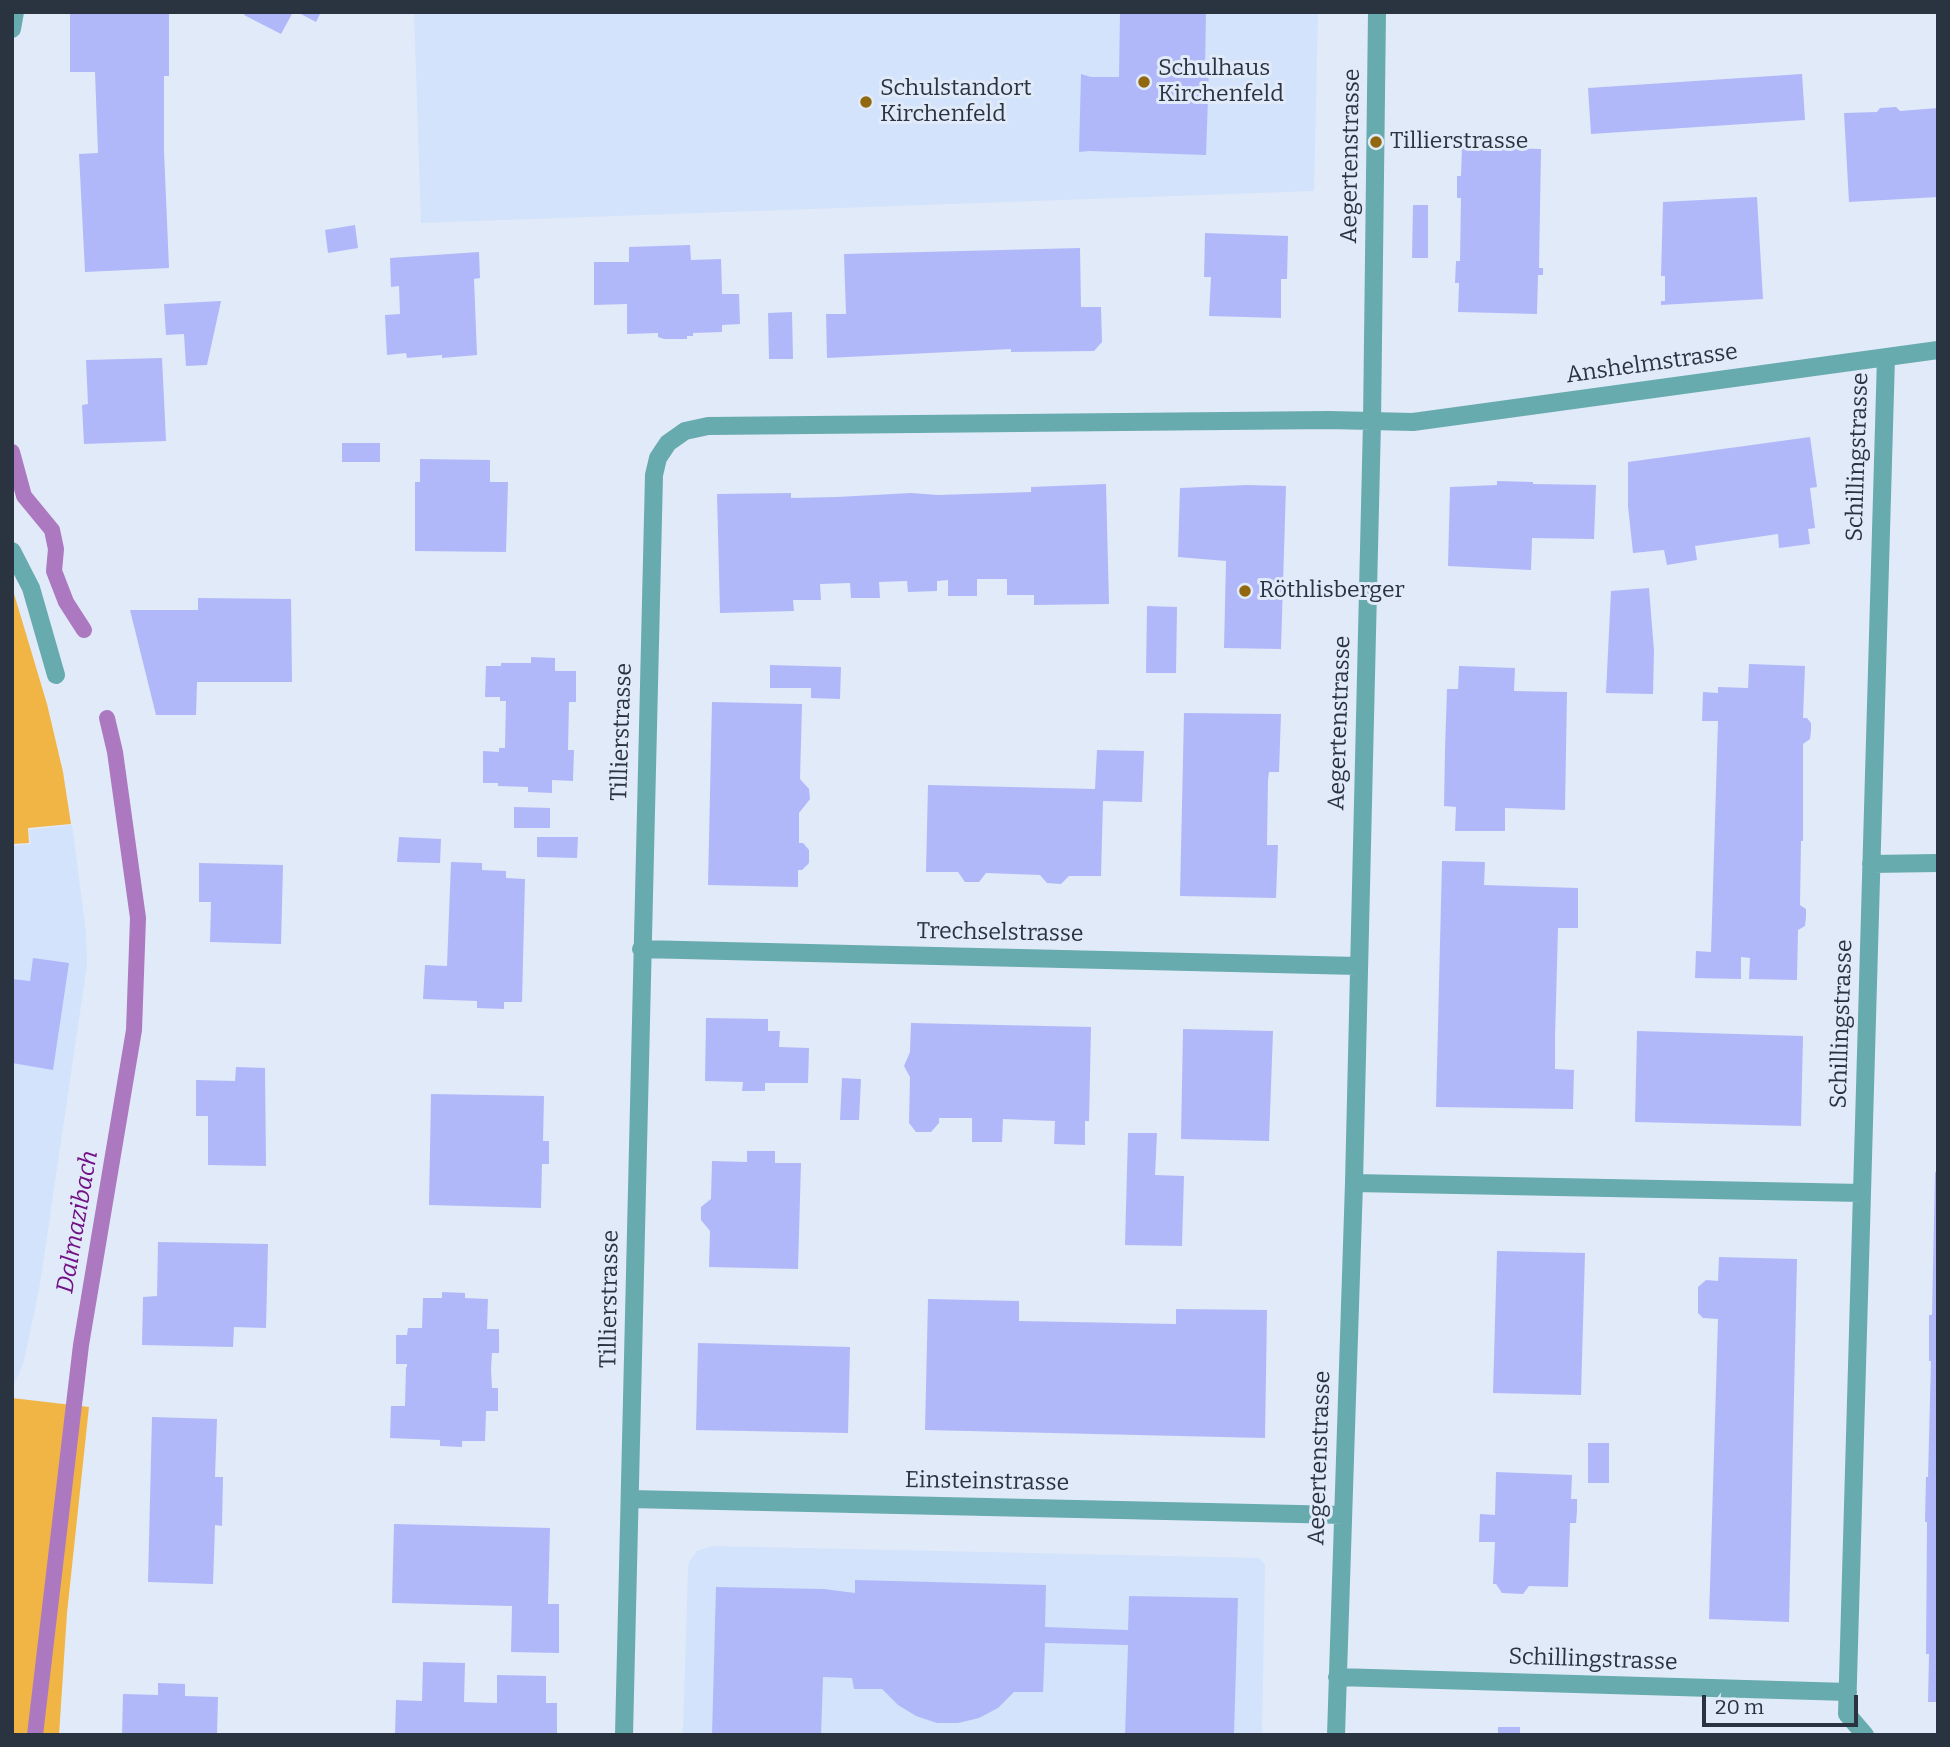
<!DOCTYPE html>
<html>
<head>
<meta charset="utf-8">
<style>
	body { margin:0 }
	#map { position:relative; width:1950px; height:1747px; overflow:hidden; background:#e1eaf8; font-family:Bitter,serif }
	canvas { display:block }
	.frame { position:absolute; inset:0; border:14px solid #2a3340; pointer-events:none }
	.scale { position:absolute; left:1702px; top:1695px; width:156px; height:32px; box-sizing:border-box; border:4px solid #2a3340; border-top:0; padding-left:9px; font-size:21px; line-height:24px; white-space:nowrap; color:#2a3340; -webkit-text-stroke:5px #e1eaf8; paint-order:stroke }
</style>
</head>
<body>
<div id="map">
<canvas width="1950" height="1747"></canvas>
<div class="frame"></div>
<div class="scale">20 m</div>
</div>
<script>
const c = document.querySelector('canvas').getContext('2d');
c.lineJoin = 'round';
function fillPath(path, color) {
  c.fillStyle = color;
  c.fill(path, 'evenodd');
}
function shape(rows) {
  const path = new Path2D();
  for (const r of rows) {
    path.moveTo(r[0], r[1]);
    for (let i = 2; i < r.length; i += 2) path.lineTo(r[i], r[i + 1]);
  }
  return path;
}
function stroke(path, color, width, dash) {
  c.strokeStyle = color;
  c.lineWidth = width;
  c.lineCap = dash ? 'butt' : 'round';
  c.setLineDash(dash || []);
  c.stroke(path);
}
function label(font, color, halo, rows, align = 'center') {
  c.font = font + ' Bitter,serif';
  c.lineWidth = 6;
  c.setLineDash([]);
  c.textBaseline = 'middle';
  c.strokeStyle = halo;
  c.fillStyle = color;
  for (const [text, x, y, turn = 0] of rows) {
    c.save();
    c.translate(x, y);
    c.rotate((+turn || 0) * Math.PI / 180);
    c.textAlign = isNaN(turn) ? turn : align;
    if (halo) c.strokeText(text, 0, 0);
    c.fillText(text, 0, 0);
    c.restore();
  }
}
const built = shape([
	[414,12,1318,12,1314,191,421,223],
	[72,825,86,932,87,965,40,1284,24,1361,12,1390,12,846,31,844,29,830],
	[712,1546,1259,1558,1265,1565,1262,1735,683,1735,688,1569,689,1562,697,1551]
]);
const green = shape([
	[12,587,47,704,63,772,71,824,28,828,29,843,12,844],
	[12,1398,89,1407,67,1613,59,1735,12,1735]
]);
const stream = shape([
	[12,452,24,496,52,530,56,549,54,571,66,602,84,630],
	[35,1735,81,1345,134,1030,138,918,115,752,107,718]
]);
const building = shape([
	[70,12,169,12,169,76,164,76,164,151,169,268,85,272,79,154,98,153,95,72,70,72],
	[245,12,293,12,281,34,244,15],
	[297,12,321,12,316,22],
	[1120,12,1206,12,1205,69,1209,69,1206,155,1089,151,1079,152,1081,74,1091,77,1119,77],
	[1802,74,1805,120,1591,134,1588,88],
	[1896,107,1900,111,1938,108,1938,197,1849,202,1844,113,1877,112,1880,108],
	[1462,147,1541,149,1539,268,1543,268,1543,275,1538,275,1537,314,1458,312,1459,283,1455,283,1456,261,1460,261,1461,198,1457,198,1457,176,1461,176],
	[1757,197,1763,299,1661,305,1661,301,1665,301,1665,276,1661,276,1663,202],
	[1413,205,1428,205,1428,258,1412,258],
	[355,225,358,248,328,253,325,230],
	[1205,233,1288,236,1287,279,1281,279,1281,318,1209,316,1211,277,1204,277],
	[690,245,691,260,721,259,722,294,739,294,740,324,722,325,722,332,693,333,693,336,687,336,687,339,664,339,658,337,658,333,627,334,627,304,594,305,594,262,629,262,629,247],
	[1080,248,1081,307,1101,307,1102,342,1094,351,1011,352,1011,349,827,358,826,314,846,314,844,254],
	[479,252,480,278,474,279,477,355,442,358,442,355,407,358,406,353,387,355,385,315,400,314,399,286,391,287,390,258],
	[221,301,207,365,186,366,184,334,166,335,164,304],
	[792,312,793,359,769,359,768,313],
	[162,358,166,441,84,444,82,405,88,404,86,360],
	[1810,437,1817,487,1810,488,1815,528,1808,529,1810,544,1779,548,1778,534,1695,546,1697,560,1667,565,1664,550,1633,553,1628,506,1628,462],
	[342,443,380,443,380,462,342,462],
	[420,459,490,460,490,482,508,482,506,552,415,551,415,482,420,482],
	[1497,481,1533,482,1533,484,1596,485,1594,539,1532,538,1531,570,1448,566,1450,487,1497,485],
	[1106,484,1109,604,1034,605,1034,595,1007,595,1007,579,977,579,977,596,948,596,948,580,937,581,937,591,908,592,907,581,879,582,880,598,851,598,850,583,820,584,821,600,793,600,794,611,720,613,717,494,791,493,791,498,837,497,911,493,938,495,1031,492,1031,487],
	[1247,485,1286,486,1281,649,1224,648,1226,561,1178,557,1180,488],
	[1649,588,1654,651,1653,694,1606,693,1611,591],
	[198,598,291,599,292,682,197,682,196,715,156,715,130,610,198,610],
	[1147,606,1177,607,1176,673,1146,673],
	[531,657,555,658,555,671,576,671,576,702,569,702,568,750,574,750,573,781,552,780,552,793,528,792,528,787,498,786,498,783,483,783,483,751,499,752,499,748,505,748,506,701,500,701,500,697,485,697,486,666,501,666,501,663,531,663],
	[1749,664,1805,666,1803,718,1807,718,1811,723,1811,731,1810,739,1803,744,1803,841,1801,841,1800,905,1806,909,1806,917,1805,926,1798,930,1797,980,1749,979,1750,958,1741,957,1741,979,1695,978,1696,951,1711,952,1718,721,1702,721,1703,692,1718,693,1718,687,1748,688],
	[770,665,841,667,840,699,811,698,811,688,770,688],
	[1459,666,1515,668,1514,691,1567,692,1565,810,1505,808,1505,831,1455,831,1456,807,1444,806,1445,750,1447,689,1458,689],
	[712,702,802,704,800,779,809,789,810,799,799,813,799,843,803,843,809,850,809,863,802,870,798,870,798,887,708,885],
	[1184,713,1281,714,1279,772,1269,772,1268,780,1267,845,1278,845,1276,898,1180,896],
	[1097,750,1144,751,1142,802,1103,801,1101,876,1069,876,1061,884,1047,883,1040,875,986,873,979,882,965,882,958,872,926,872,928,785,1095,789],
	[514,807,550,808,550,828,514,828],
	[399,837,441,839,440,863,397,862],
	[537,837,578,837,577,858,537,857],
	[1442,861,1485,862,1484,885,1578,888,1578,928,1558,928,1555,1037,1555,1069,1574,1070,1573,1109,1436,1107],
	[451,862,482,863,482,870,506,871,506,878,525,879,522,1002,504,1002,504,1009,477,1008,477,1001,423,999,425,965,447,966],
	[199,863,283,865,281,944,210,942,211,902,199,902],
	[33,958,69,963,53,1070,12,1063,12,979,30,981],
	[706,1018,768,1019,768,1031,780,1031,779,1047,809,1048,808,1083,765,1083,765,1091,742,1091,743,1082,705,1081],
	[911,1023,1091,1027,1089,1121,1085,1121,1085,1145,1054,1144,1055,1121,1003,1119,1002,1142,972,1142,972,1118,939,1118,939,1123,931,1132,916,1132,909,1123,910,1077,904,1066,910,1052],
	[1183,1029,1273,1031,1269,1141,1181,1139],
	[1637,1031,1803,1036,1801,1126,1635,1122],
	[236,1067,265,1068,266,1166,208,1165,208,1116,196,1116,196,1080,235,1081],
	[842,1078,861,1079,859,1120,840,1120],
	[431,1094,544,1096,543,1141,549,1141,549,1164,542,1164,541,1208,429,1205],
	[1128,1133,1157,1133,1155,1175,1184,1176,1182,1246,1125,1245],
	[747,1151,775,1151,775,1163,801,1163,798,1269,709,1267,710,1231,701,1220,701,1207,711,1199,712,1161,747,1162],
	[1935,1172,1938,1172,1938,1702,1928,1702,1929,1654,1926,1654,1927,1522,1925,1522,1926,1477,1928,1477,1931,1361,1929,1361,1929,1315,1932,1315],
	[158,1242,268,1244,266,1328,234,1327,233,1347,142,1345,143,1297,157,1296],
	[1497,1251,1585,1253,1581,1395,1493,1393],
	[1719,1257,1797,1259,1789,1622,1709,1619,1718,1319,1703,1318,1698,1313,1698,1287,1706,1280,1718,1281],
	[442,1292,465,1293,465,1298,488,1299,487,1329,499,1329,499,1353,492,1353,491,1368,492,1388,498,1388,498,1411,486,1411,485,1441,462,1441,462,1447,440,1446,440,1440,390,1438,391,1406,405,1406,406,1367,407,1367,407,1364,396,1364,396,1335,407,1335,408,1328,422,1328,423,1298,442,1298],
	[928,1299,1019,1301,1019,1321,1176,1324,1176,1309,1267,1310,1265,1438,925,1430],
	[698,1343,850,1347,848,1433,696,1430],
	[152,1417,217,1419,215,1477,223,1477,222,1526,215,1525,213,1584,148,1582],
	[1588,1443,1609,1443,1609,1483,1588,1483],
	[1496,1472,1572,1475,1571,1499,1577,1499,1577,1511,1576,1523,1570,1523,1568,1587,1529,1586,1523,1594,1502,1593,1496,1584,1493,1584,1495,1542,1479,1542,1480,1514,1495,1515],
	[394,1524,550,1528,548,1604,559,1604,559,1653,511,1652,512,1606,392,1603],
	[855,1580,1046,1585,1045,1627,1128,1630,1129,1596,1238,1598,1234,1735,1125,1735,1128,1645,1045,1643,1043,1692,1014,1692,998,1708,979,1718,958,1723,937,1723,916,1716,898,1705,882,1689,854,1689,852,1678,823,1677,821,1735,712,1735,716,1587,824,1589,855,1593],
	[423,1662,465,1663,464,1702,497,1703,497,1675,546,1676,546,1703,557,1703,557,1735,395,1735,396,1700,422,1701],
	[158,1683,185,1684,185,1696,218,1697,217,1735,122,1735,123,1694,158,1695],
	[1498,1727,1520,1727,1520,1735,1498,1735]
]);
const lane = shape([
	[12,551,31,588,56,675]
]);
const street = shape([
	[12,29,15,12],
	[1871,864,1938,863],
	[641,949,1358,966],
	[1354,1183,1862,1193],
	[630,1499,1343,1515],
	[1337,1677,1848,1692],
	[624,1735,654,475,658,458,668,443,685,431,708,426,1329,420,1413,422,1938,350],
	[1336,1735,1354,1183,1372,422,1377,12],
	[1865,1735,1847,1714,1886,357]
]);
const markers = [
	[1144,82,7,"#91670f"],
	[866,102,7,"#91670f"],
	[1376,142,7,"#91670f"],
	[1245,591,7,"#91670f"]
];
const poiNames = [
	["Schulhaus",1158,69],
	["Kirchenfeld",1158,95],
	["Schulstandort",880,89],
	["Kirchenfeld",880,115],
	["Tillierstrasse",1390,142],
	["Röthlisberger",1259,591]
];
const streetNames = [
	["Aegertenstrasse",1351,156,-89],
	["Anshelmstrasse",1652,364,-8],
	["Schillingstrasse",1858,457,-88],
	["Aegertenstrasse",1340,723,-88],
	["Tillierstrasse",622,732,-88],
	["Trechselstrasse",1000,933,1],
	["Schillingstrasse",1842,1024,-88],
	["Tillierstrasse",610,1299,-89],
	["Aegertenstrasse",1320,1458,-88],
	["Einsteinstrasse",987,1482,1],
	["Schillingstrasse",1593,1660,2]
];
const waterNames = [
	["Dalmazibach",78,1222,-80]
];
fillPath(built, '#d3e3fb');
fillPath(green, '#f1b546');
stroke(stream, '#ac79c0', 16);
fillPath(building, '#b1b8f9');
stroke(lane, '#67abae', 18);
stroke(street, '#67abae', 18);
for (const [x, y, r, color] of markers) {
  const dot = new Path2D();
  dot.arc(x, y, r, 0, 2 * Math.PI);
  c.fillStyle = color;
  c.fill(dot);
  stroke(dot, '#e1eaf8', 2.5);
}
label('23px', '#2a3340', '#e1eaf8', poiNames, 'left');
label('23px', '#2a3340', '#e1eaf8', streetNames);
label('italic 24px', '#721186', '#e1eaf8', waterNames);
</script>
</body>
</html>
